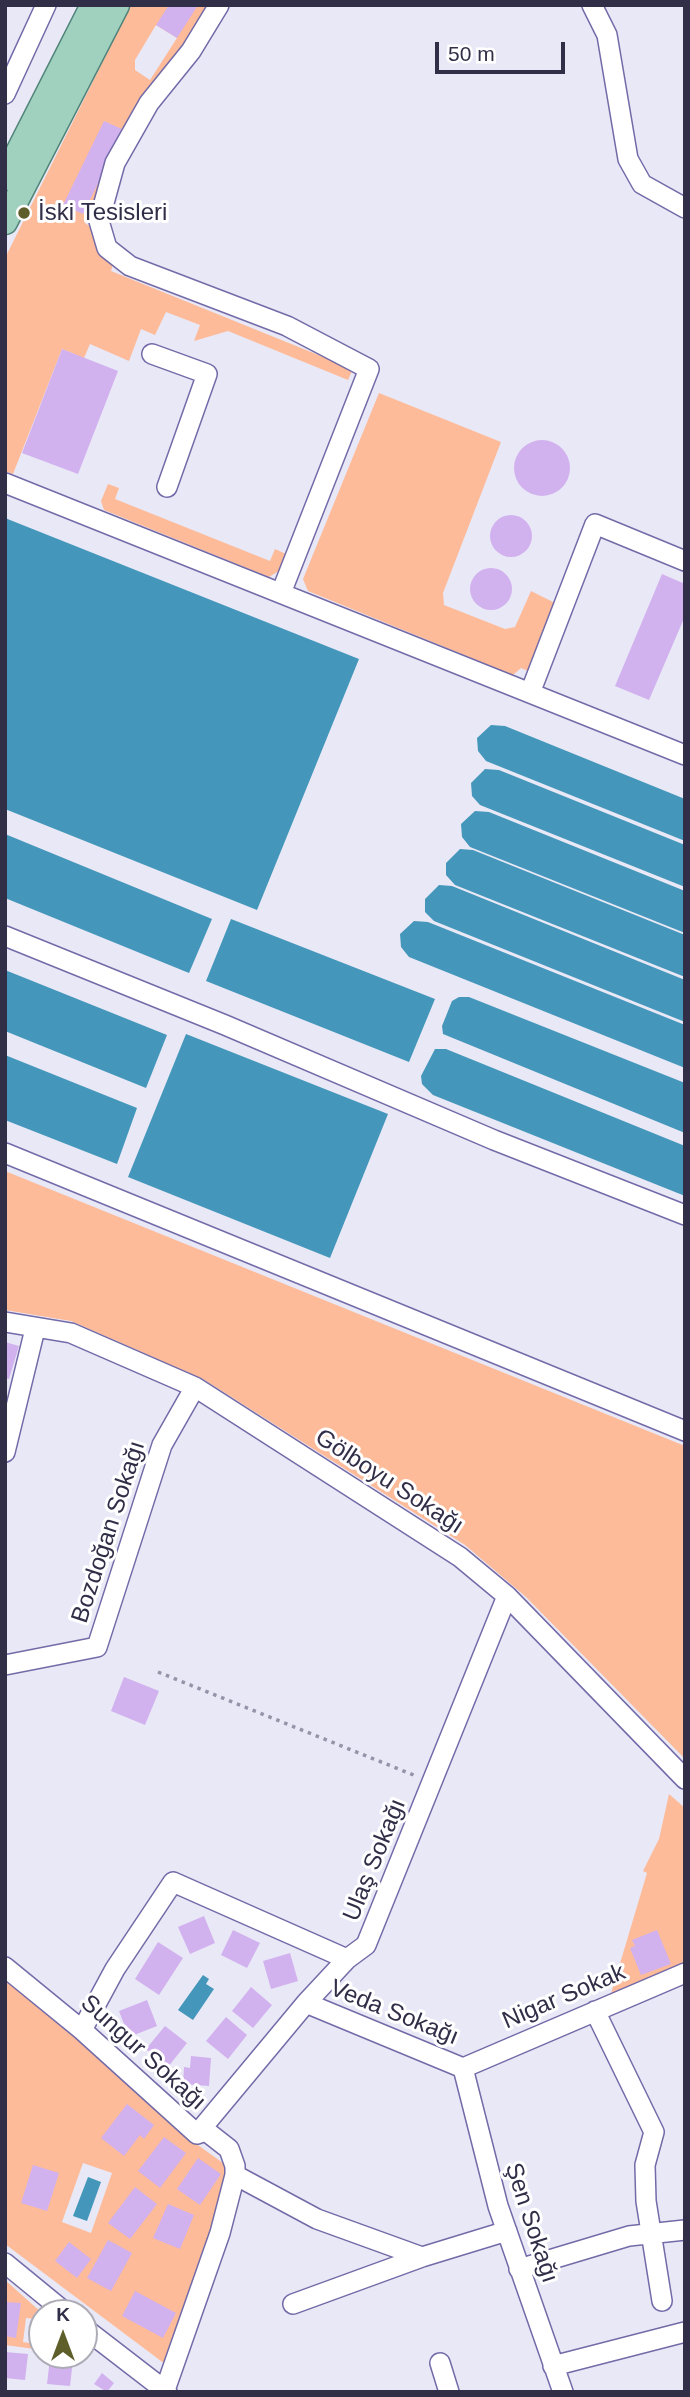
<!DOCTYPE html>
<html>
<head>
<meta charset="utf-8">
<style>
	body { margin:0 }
	#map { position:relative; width:690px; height:2397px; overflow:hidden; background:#e9e8f6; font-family:Helvetica,sans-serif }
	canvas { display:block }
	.frame { position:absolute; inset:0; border:7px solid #312e48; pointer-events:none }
	.north { position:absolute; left:28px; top:2299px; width:70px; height:70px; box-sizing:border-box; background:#fff; border:2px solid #adabb6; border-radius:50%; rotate:0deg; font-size:19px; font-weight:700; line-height:28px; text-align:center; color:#312e48 }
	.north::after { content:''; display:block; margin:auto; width:24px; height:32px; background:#5e5e2a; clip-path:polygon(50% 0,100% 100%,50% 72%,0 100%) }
	.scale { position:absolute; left:435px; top:42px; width:130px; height:32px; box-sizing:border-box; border:4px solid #312e48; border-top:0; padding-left:9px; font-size:21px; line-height:24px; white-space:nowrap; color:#312e48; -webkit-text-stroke:5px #fff; paint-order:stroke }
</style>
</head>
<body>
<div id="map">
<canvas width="690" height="2397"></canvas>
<div class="frame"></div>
<div class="north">K</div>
<div class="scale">50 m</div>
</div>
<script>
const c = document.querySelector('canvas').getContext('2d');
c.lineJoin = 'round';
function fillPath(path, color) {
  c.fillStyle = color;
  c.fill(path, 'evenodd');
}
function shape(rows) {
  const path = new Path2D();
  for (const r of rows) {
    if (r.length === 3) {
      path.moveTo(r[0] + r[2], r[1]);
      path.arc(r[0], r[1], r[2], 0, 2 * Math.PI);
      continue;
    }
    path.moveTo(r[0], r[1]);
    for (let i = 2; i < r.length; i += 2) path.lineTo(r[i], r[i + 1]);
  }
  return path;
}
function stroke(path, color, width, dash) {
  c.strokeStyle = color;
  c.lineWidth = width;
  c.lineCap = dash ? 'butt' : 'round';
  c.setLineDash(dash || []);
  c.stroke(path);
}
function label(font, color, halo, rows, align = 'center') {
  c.font = font + ' Helvetica,sans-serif';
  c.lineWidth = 6;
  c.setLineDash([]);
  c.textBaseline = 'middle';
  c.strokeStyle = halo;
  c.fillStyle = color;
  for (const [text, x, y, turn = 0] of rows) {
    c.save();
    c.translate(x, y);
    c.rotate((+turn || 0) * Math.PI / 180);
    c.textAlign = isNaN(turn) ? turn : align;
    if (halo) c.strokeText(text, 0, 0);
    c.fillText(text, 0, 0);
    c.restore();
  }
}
const green = shape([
	[131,5,210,5,130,132,85,223,97,231,114,261,111,271,353,369,348,380,228,331,194,341,200,325,166,312,155,335,141,329,129,361,90,344,84,358,62,349,13,474,5,471,5,258],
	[156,25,177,38,150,80,135,70,135,60],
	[379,393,501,442,443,593,444,605,505,629,515,627,531,591,557,604,530,672,521,668,513,675,308,591,303,579],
	[108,484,119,488,115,499,270,561,275,549,286,554,279,571,269,577,104,510,101,501],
	[5,1171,685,1446,685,1759,526,1597,465,1545,203,1379,71,1321,5,1310],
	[669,1794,685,1808,685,1965,610,1997,647,1873,643,1871,659,1839],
	[5,1976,195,2143,223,2163,229,2177,165,2364,5,2244],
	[83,2163,112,2173,91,2233,62,2222],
	[5,2280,42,2313,42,2320,26,2318,23,2342,42,2345,42,2350,5,2345]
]);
const water = shape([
	[5,518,359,659,257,910,5,809],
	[491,725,505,726,685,799,685,841,486,761,478,751,477,738],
	[485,769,499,770,685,845,685,887,480,805,472,796,471,783],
	[475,811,489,812,685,891,685,933,470,847,462,837,461,824],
	[5,834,212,919,189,973,5,898],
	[460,849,473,850,685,935,685,977,455,885,446,875,446,863],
	[439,885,452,886,685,980,685,1022,434,921,425,912,425,899],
	[231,919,435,999,409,1062,206,981],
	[414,921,428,922,685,1025,685,1068,409,957,401,947,400,934],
	[5,970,167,1035,146,1088,5,1031],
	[459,997,469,997,685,1083,685,1133,443,1034,442,1026,452,1001],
	[186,1034,388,1114,330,1258,128,1177],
	[435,1049,446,1049,685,1146,685,1196,433,1095,422,1084,421,1076],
	[5,1055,137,1108,117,1164,5,1120],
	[203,1975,209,1979,206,1984,214,1989,193,2020,178,2010],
	[88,2177,101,2182,87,2221,73,2216]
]);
const building = shape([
	[169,5,198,5,177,38,156,25],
	[104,121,124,130,83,214,63,205],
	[62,349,118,371,78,474,22,453],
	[542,468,28],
	[511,536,21],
	[491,589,21],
	[662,574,685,584,685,616,649,700,615,686],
	[5,1342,19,1346,9,1379,5,1378],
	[124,1677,159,1691,145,1725,111,1711],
	[204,1916,215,1943,190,1954,178,1927],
	[233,1930,260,1943,247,1968,221,1955],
	[657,1930,671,1964,641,1975,630,1948,635,1946,632,1940],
	[158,1942,183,1958,159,1995,135,1979],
	[290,1953,298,1981,271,1989,263,1961],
	[251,1987,272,2005,253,2028,232,2011],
	[147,2000,157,2026,129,2037,119,2011],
	[226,2017,247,2035,228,2059,206,2041],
	[165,2026,187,2043,168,2067,146,2049],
	[191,2056,211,2058,209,2086,183,2084,184,2067,190,2068],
	[127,2104,154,2125,144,2139,140,2135,124,2156,101,2138],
	[164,2137,186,2153,160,2188,138,2171],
	[198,2158,221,2174,200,2205,177,2189],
	[33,2165,59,2173,47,2211,21,2203],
	[135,2187,157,2204,130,2239,108,2223],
	[168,2204,194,2215,180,2249,153,2238],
	[108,2240,132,2253,111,2291,87,2278],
	[69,2242,91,2259,77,2278,55,2261],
	[135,2291,176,2313,163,2338,122,2316],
	[5,2302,21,2303,16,2338,5,2336],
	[5,2352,28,2354,25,2380,5,2378],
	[50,2358,73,2360,70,2386,47,2384],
	[102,2373,114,2383,107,2392,94,2384]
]);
const path = shape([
	[158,1672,416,1776]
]);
const minor = shape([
	[219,5,191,51,149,103,115,163,99,221,107,248,130,266,287,326,369,369,281,593],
	[592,5,607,35,628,159,642,184,685,208],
	[5,94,46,5],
	[152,354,207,374,167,487],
	[5,483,685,755],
	[530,693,595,524,685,561],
	[5,936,225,1025,494,1140,685,1215],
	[5,1153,685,1431],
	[5,1322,71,1333,195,1387,460,1557,507,1596,685,1779],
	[5,1452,35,1329],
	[5,1665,97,1647,162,1445,195,1387],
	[5,1967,82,2030,197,2134,206,2131,229,2149,235,2166,235,2175,317,2219,422,2257,507,2231],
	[306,2003,463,2068],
	[595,2011,654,2132,645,2165,646,2201,662,2301],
	[82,2030,115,1969,173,1882,347,1959],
	[463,2068,498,2206,563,2392],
	[463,2068,685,1973],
	[197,2134,306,2003,347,1959,366,1945,507,1596],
	[5,2263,66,2313],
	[519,2269,629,2236,685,2230],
	[293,2304,422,2257],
	[84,2328,167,2392],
	[440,2363,449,2392],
	[553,2366,685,2332],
	[165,2390,220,2233,235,2175]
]);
const major = shape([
	[5,178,93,5],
	[5,222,117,5]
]);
const markers = [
	[24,213,7,"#5e5e2a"]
];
const poiNames = [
	["İski Tesisleri",38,213]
];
const streetNames = [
	["Gölboyu Sokağı",389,1482,33],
	["Bozdoğan Sokağı",109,1532,-72],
	["Ulaş Sokağı",375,1860,-68],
	["Nigar Sokak",564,1997,-23],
	["Veda Sokağı",394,2013,22],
	["Sungur Sokağı",143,2053,42],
	["Şen Sokağı",531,2223,72]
];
fillPath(green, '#fdbb99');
fillPath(water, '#4497ba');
fillPath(building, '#d2b1ef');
stroke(minor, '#726ba8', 22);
stroke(major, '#50847a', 27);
stroke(path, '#9593a7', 3.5, [3.5, 5]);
stroke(minor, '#fff', 19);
stroke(major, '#a0d1bf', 24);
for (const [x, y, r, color] of markers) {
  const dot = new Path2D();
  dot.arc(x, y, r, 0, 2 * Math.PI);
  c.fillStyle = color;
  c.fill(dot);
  stroke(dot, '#fff', 2.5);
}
label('24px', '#312e48', '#fff', poiNames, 'left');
label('24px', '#312e48', '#fff', streetNames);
</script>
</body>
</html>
